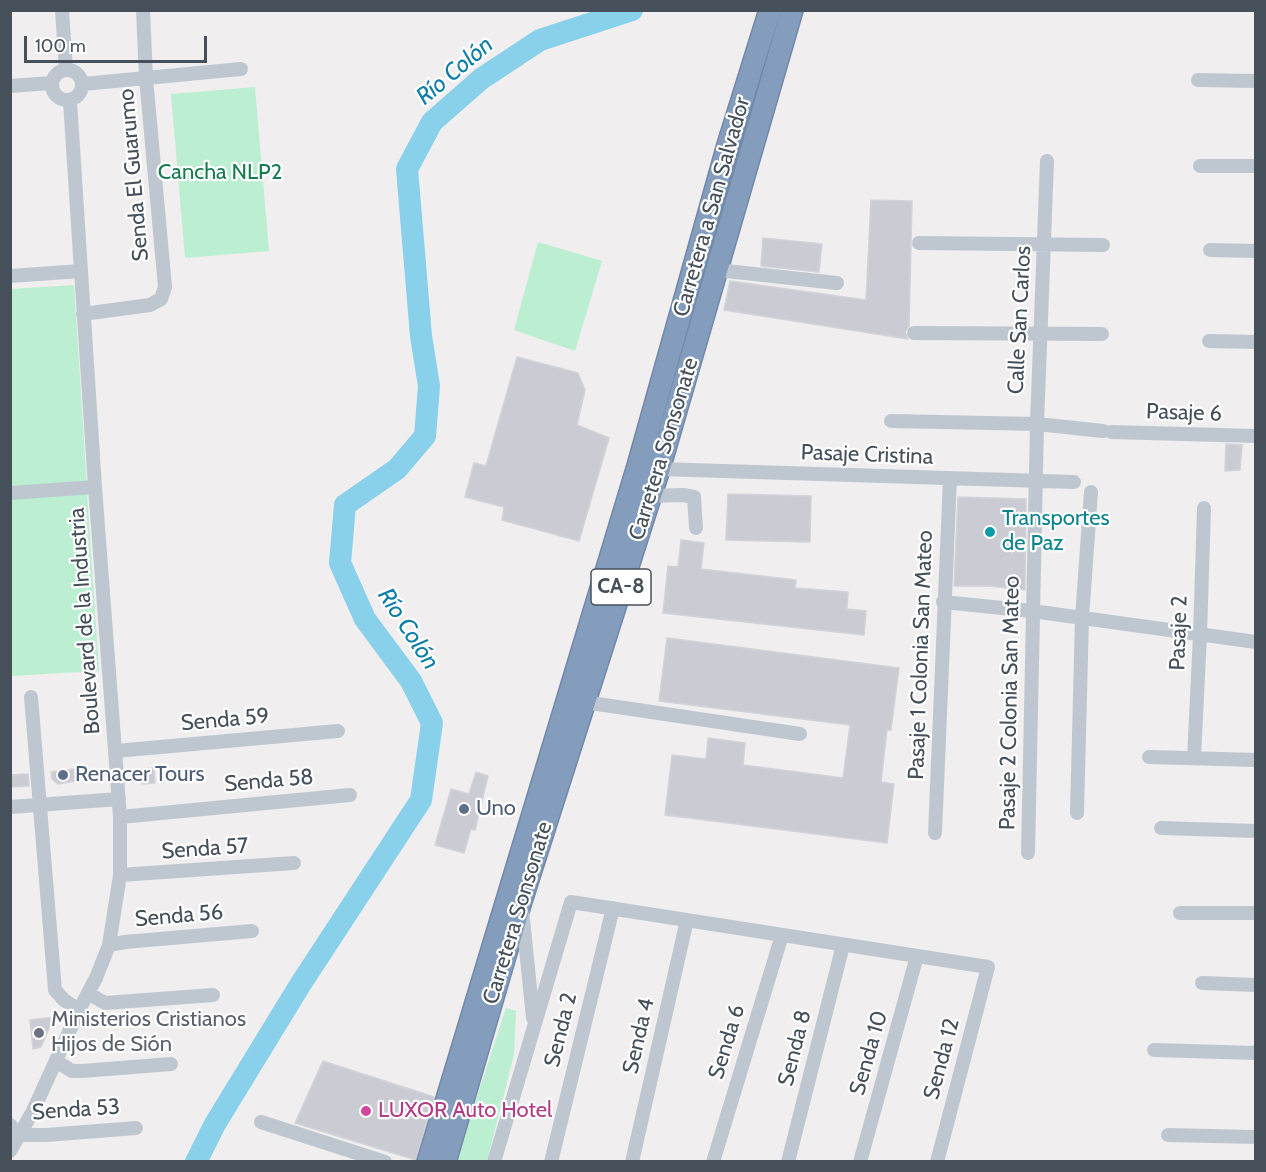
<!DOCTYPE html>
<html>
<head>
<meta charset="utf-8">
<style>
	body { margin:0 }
	#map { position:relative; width:1266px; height:1172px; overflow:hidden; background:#f0eeee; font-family:Cabin,sans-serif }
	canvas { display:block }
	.frame { position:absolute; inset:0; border:12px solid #46505b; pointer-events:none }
	.scale { position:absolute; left:24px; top:36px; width:183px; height:27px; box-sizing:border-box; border:3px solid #46505b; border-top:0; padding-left:8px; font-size:18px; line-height:21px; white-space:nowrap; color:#46505b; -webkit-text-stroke:4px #fff; paint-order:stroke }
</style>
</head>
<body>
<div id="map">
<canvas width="1266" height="1172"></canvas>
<div class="frame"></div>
<div class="scale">100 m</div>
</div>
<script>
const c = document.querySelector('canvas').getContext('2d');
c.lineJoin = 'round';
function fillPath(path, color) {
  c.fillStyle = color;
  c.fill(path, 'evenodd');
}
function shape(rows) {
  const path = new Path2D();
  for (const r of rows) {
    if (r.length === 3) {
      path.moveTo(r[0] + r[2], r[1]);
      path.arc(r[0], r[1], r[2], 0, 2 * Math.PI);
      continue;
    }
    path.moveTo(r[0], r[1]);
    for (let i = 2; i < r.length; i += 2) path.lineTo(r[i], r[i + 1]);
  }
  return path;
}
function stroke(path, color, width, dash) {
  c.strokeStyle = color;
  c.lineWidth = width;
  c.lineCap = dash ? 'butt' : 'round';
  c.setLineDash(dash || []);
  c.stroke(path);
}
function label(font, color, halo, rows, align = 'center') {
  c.font = font + ' Cabin,sans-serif';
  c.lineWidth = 4.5;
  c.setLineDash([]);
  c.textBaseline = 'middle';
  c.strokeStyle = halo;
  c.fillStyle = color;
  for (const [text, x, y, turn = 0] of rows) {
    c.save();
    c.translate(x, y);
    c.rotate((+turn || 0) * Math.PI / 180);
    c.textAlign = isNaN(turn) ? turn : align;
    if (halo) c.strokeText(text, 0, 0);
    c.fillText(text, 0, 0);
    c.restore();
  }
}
const green = shape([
	[255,87,269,251,185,258,171,94],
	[538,242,602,261,575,351,514,330],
	[74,285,87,488,11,495,11,289],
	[87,493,99,671,11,676,11,498],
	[506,1008,516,1011,514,1055,487,1161,456,1161]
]);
const river = shape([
	[196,1162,215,1124,300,985,421,800,432,723,411,681,365,619,340,563,345,505,397,469,425,436,429,386,421,336,407,169,432,122,481,79,540,40,632,10]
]);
const building = shape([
	[871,200,912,201,909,326,905,332,908,339,724,310,730,281,866,300,871,200],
	[763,238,822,244,819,272,761,266,763,238],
	[517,357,578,373,585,390,577,425,609,438,579,541,502,520,504,507,465,497,474,463,486,466,517,357],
	[1226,444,1242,445,1240,470,1225,471,1226,444],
	[728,494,811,496,810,542,726,540,728,494],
	[958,497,1026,499,1025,590,990,586,954,586,958,497],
	[681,540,704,543,701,569,796,580,795,588,848,592,847,609,866,611,864,635,663,613,668,566,678,567,681,540],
	[667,638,899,668,891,730,887,730,881,782,894,784,887,843,665,815,672,755,706,759,708,738,745,743,743,765,843,778,850,725,659,701,667,638],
	[154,768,155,783,142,784,141,769,154,768],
	[74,769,76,781,58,784,52,779,51,772,74,769],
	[476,772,488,776,475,830,471,829,464,853,435,845,451,789,469,794,476,772],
	[28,774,29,786,10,787,10,775,28,774],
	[54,1017,41,1047,33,1049,30,1020,54,1017],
	[323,1061,434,1097,416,1160,295,1123,323,1061]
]);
const minor = shape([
	[62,10,66,70],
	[67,85,15],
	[1198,80,1256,81],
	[83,84,241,69],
	[10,86,52,83],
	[1200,166,1256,166],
	[919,243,1103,245],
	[1210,250,1256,251],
	[717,270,837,283],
	[10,276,81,271],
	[83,314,150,305,161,299,165,287,146,78,143,10],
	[914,333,1102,334],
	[1209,341,1256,342],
	[891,421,1037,424,1103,431],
	[1111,432,1256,436],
	[659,469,1074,482],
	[10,493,95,487],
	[650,496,683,495,694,497,696,528],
	[943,602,1032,611,1256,642],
	[31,697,55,990,64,1000,79,1010],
	[584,702,800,734],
	[116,751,338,731],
	[1149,757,1256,760],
	[1194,758,1200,635,1204,508],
	[10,807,119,799],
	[1077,813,1082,618,1091,492],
	[120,817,350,795],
	[1161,828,1256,831],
	[935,833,950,478],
	[1028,853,1037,424,1047,161],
	[120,875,294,863],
	[522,909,533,1018],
	[1180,913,1256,913],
	[109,945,125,942,252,931],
	[1202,983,1256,985],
	[89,994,105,1003,213,995],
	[1154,1050,1256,1053],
	[56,1061,72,1071,82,1071,171,1064],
	[261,1122,385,1162],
	[10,1125,19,1135,46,1135,136,1128],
	[1168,1135,1256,1137],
	[10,1151,33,1111,79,1010,96,978,109,945,120,875,120,817,95,487,70,101],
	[494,1162,571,902,988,967,937,1162],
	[551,1162,613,908],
	[632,1162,687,920],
	[713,1162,782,935],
	[788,1162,843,945],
	[860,1162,917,956]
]);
const highway = shape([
	[428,1162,638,466,728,145,770,10],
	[445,1162,521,901,659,469,792,10]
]);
const markers = [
	[990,532,6,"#0f9aa8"],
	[63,775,6,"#5c6f8a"],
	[464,809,6,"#5c6f8a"],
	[39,1033,6,"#6b7280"],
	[366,1111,6,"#d1479c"]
];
const shields = [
	[621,587,60]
];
const shieldNames = [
	["CA-8",621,587]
];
const parkNames = [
	["Cancha NLP2",220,173]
];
const streetNames = [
	["Senda El Guarumo",134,175,-95],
	["Carretera a San Salvador",712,207,-74],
	["Calle San Carlos",1020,320,-87],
	["Pasaje 6",1184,413,2],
	["Carretera Sonsonate",664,449,-73],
	["Pasaje Cristina",867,455,2],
	["Boulevard de la Industria",85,621,-94],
	["Pasaje 2",1179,633,-88],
	["Pasaje 1 Colonia San Mateo",921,655,-88],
	["Pasaje 2 Colonia San Mateo",1010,703,-89],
	["Senda 59",225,720,-5],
	["Senda 58",269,781,-5],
	["Senda 57",205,849,-4],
	["Carretera Sonsonate",518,913,-73],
	["Senda 56",179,916,-5],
	["Senda 2",561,1030,-76],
	["Senda 4",639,1036,-77],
	["Senda 6",727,1042,-73],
	["Senda 8",795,1048,-76],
	["Senda 10",869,1053,-74],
	["Senda 12",942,1059,-75],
	["Senda 53",76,1110,-4]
];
const cultureNames = [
	["Transportes",1002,519],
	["de Paz",1002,544]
];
const serviceNames = [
	["Renacer Tours",75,775],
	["Uno",476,809]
];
const worshipNames = [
	["Ministerios Cristianos",51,1020],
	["Hijos de Sión",51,1045]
];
const hotelNames = [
	["LUXOR Auto Hotel",378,1111]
];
const waterNames = [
	["Río Colón",455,71,-40],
	["Río Colón",408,629,57]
];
fillPath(green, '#bceed2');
stroke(river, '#89d1eb', 22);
fillPath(building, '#cbccd3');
stroke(building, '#d2d3d9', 1.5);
stroke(highway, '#7188a8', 24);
stroke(minor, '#bec7d0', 14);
stroke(highway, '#859dbd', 21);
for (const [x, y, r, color] of markers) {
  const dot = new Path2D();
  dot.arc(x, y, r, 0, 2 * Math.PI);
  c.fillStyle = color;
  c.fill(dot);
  stroke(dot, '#fff', 2);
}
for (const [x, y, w] of shields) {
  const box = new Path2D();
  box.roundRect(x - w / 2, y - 18, w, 36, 4.5);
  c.fillStyle = '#fff';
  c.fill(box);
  stroke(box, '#46505b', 1.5);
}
label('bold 21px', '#46505b', null, shieldNames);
label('22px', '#177c4f', '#fff', parkNames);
label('22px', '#46505b', '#fff', streetNames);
label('22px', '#0d838f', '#fff', cultureNames, 'left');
label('22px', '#4e5e75', '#fff', serviceNames, 'left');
label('22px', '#5b616d', '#fff', worshipNames, 'left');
label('22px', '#b23c85', '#fff', hotelNames, 'left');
label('italic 24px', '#0d7ea7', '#fff', waterNames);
</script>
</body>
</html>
